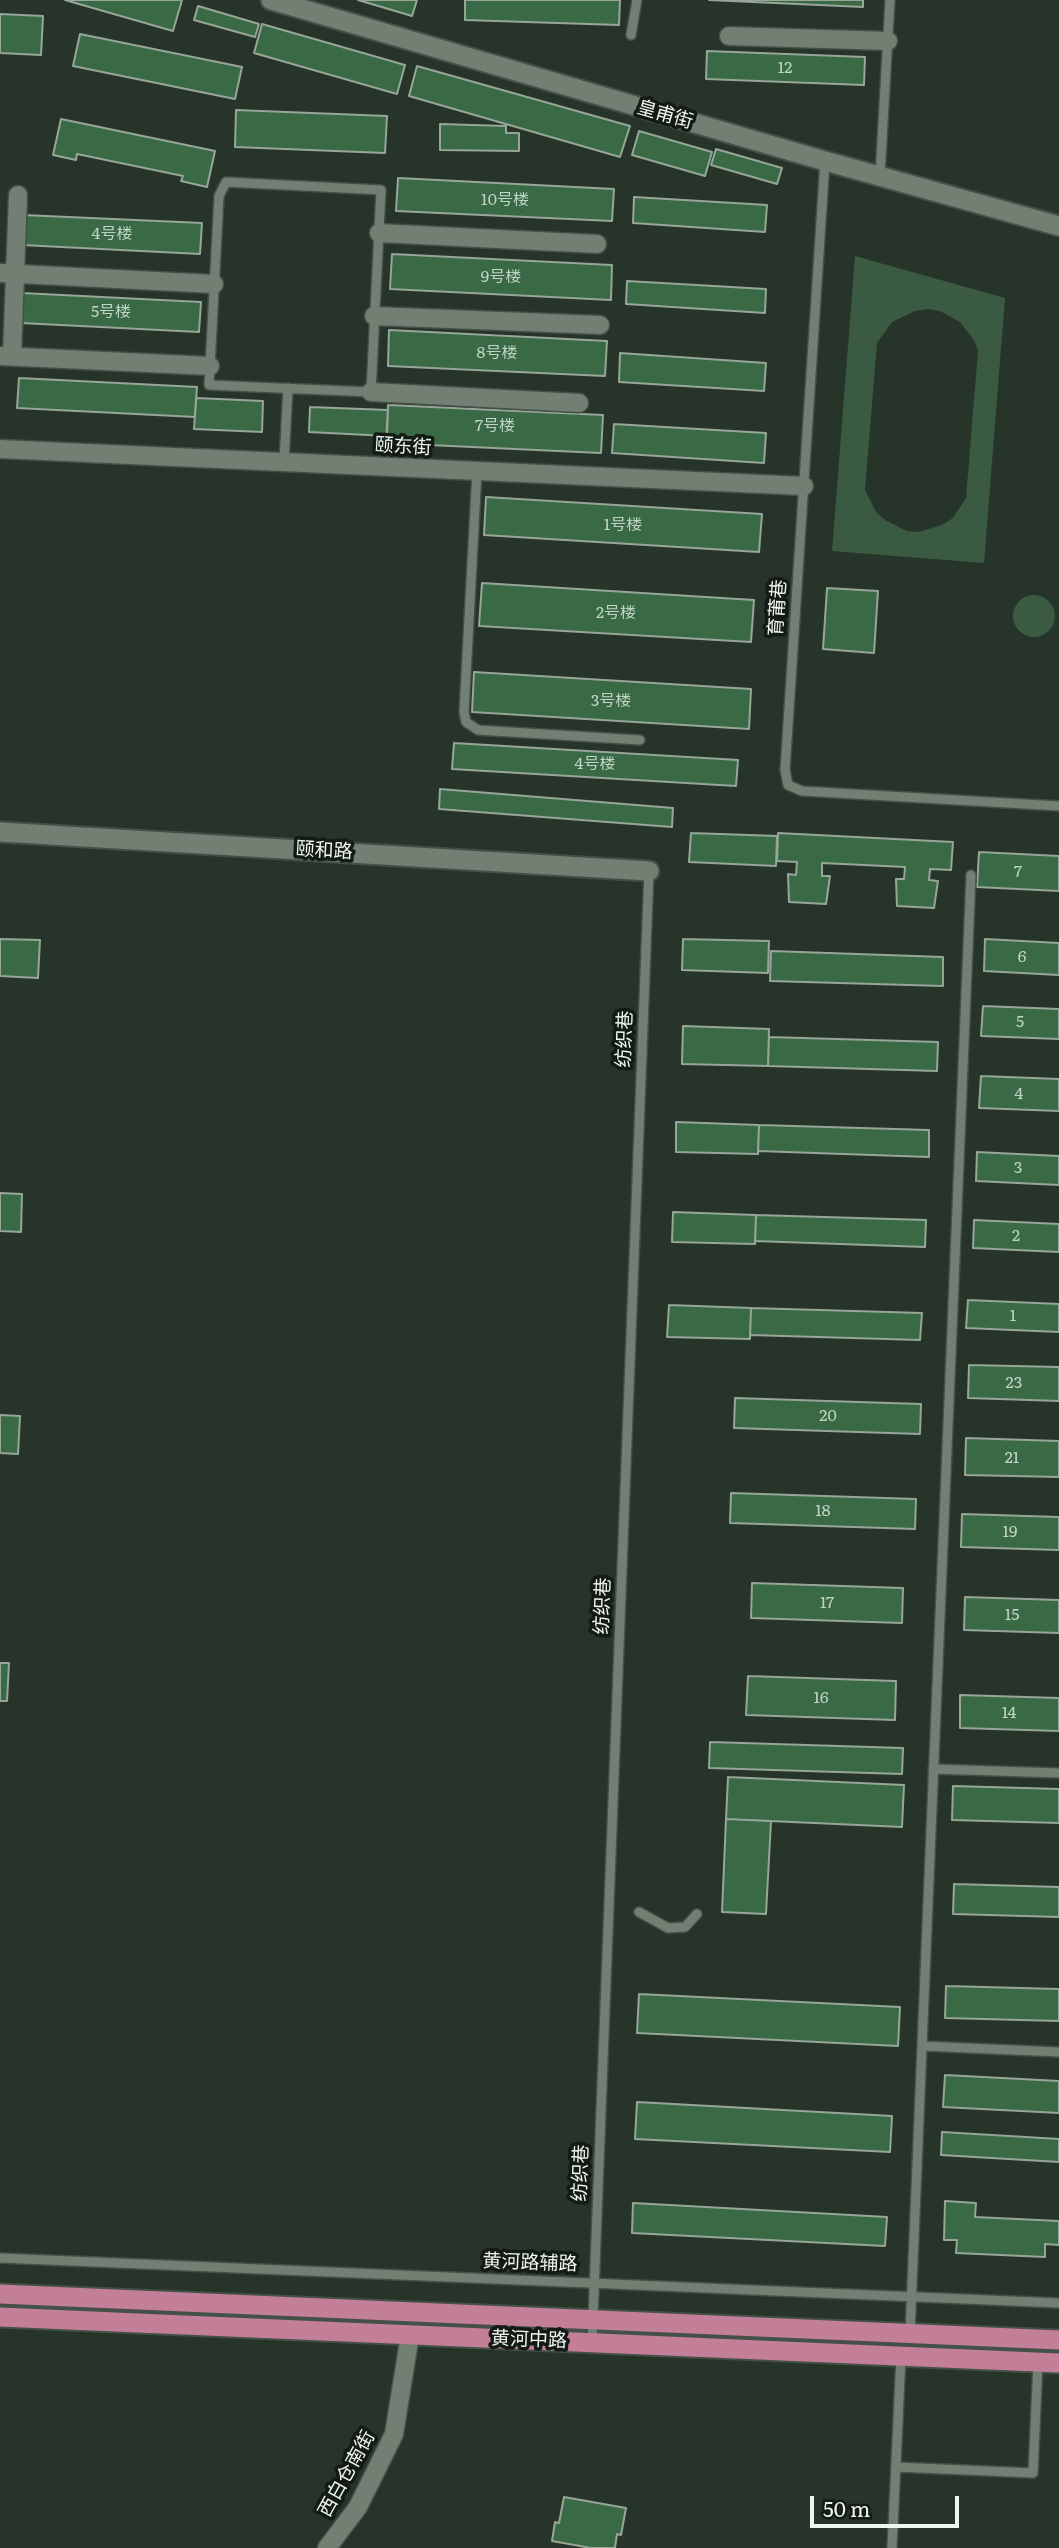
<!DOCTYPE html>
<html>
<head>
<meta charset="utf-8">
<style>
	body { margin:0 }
	#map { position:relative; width:1059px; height:2548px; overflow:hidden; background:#273429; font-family:Literata,serif }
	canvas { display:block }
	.scale { position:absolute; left:810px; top:2496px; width:149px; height:32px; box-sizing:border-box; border:4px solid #edf6ef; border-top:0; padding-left:9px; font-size:21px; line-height:24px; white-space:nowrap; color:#edf6ef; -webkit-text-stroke:5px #141a15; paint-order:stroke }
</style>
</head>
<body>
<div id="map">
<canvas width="1059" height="2548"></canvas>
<div class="scale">50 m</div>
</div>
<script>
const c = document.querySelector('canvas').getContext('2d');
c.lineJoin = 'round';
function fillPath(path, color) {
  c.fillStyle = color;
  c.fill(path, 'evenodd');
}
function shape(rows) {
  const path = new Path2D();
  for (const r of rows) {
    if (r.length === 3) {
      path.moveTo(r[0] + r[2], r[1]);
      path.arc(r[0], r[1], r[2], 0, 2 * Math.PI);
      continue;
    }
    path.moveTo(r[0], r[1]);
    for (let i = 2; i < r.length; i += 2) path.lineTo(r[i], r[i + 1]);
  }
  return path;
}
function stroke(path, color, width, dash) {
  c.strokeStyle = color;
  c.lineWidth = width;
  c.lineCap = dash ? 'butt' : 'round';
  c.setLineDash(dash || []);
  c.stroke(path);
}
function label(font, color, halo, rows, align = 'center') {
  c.font = font + ' Literata,"Noto Sans SC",serif';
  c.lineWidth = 7;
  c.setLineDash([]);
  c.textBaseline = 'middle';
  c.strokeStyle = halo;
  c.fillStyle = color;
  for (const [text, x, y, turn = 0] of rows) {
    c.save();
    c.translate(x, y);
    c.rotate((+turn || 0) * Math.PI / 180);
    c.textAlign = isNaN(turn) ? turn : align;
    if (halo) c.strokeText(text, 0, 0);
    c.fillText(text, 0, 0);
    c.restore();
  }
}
const green = shape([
	[855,256,1005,298,984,563,832,551],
	[928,309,940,311,960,322,974,340,978,351,966,498,953,518,942,525,919,532,907,531,885,520,876,512,865,490,877,343,892,322,915,311],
	[1034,616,21]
]);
const building = shape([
	[65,0,182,0,173,31,65,0],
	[358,0,417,0,412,16,358,0],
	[465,0,620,0,619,25,465,20,465,0],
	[709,0,863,0,863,7,709,0],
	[198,6,259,24,255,37,194,20,198,6],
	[0,14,43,16,41,55,0,53,0,14],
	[262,24,405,65,397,94,254,53,262,24],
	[80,34,242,67,235,99,73,66,80,34],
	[707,51,865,57,864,85,706,79,707,51],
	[417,66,630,126,620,157,409,96,417,66],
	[236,110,387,116,385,153,235,147,236,110],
	[61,119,215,151,207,187,181,181,183,176,77,154,76,160,53,155,61,119],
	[440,124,506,126,506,133,519,133,519,151,440,150,440,124],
	[639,131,712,152,705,176,632,155,639,131],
	[716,149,782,168,777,184,711,165,716,149],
	[398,178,614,189,612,221,396,211,398,178],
	[634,197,767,205,765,232,633,223,634,197],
	[24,215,202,223,200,254,22,245,24,215],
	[392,254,612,265,611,300,390,289,392,254],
	[627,281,766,289,765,313,626,304,627,281],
	[22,293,201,302,199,332,21,323,22,293],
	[389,330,607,341,605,376,388,366,389,330],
	[620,353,766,363,764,391,619,382,620,353],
	[19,378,197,387,195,417,17,408,19,378],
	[196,398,263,401,262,432,194,429,196,398],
	[388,405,603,415,601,453,386,443,388,405],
	[310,407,388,410,387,436,309,432,310,407],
	[614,424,766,433,764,463,612,453,614,424],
	[486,497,762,514,759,552,484,535,486,497],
	[482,583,754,600,751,642,479,626,482,583],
	[827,588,878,591,874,653,823,649,827,588],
	[474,672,751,689,749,729,472,712,474,672],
	[454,743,738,760,736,786,452,769,454,743],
	[440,789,673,808,672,827,439,809,440,789],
	[691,833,777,836,776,866,689,862,691,833],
	[778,833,953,842,951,870,930,869,929,880,938,881,934,908,897,906,896,879,904,879,905,867,822,863,822,876,830,876,826,904,789,902,788,874,796,875,797,862,777,861,778,833],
	[979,852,1059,856,1059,891,977,887,979,852],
	[0,939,40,940,38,978,0,976,0,939],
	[683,939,769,941,768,973,682,970,683,939],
	[985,939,1059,943,1059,975,984,971,985,939],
	[771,951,943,957,943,986,770,981,771,951],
	[983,1006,1059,1009,1059,1039,981,1036,983,1006],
	[683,1026,769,1029,768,1066,682,1064,683,1026],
	[769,1037,938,1042,937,1071,768,1066,769,1037],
	[981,1076,1059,1079,1059,1111,979,1108,981,1076],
	[676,1122,759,1125,758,1154,676,1152,676,1122],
	[759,1125,929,1130,929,1157,758,1151,759,1125],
	[977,1152,1059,1156,1059,1185,976,1181,977,1152],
	[0,1193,22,1194,21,1232,0,1231,0,1193],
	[673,1212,756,1215,755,1244,672,1242,673,1212],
	[756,1215,926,1220,925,1247,755,1241,756,1215],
	[974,1220,1059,1224,1059,1252,973,1248,974,1220],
	[968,1300,1059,1304,1059,1332,966,1328,968,1300],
	[669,1305,751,1308,750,1339,667,1337,669,1305],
	[751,1308,922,1313,920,1340,750,1335,751,1308],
	[969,1365,1059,1367,1059,1401,968,1398,969,1365],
	[735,1398,921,1404,920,1434,734,1428,735,1398],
	[0,1415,20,1416,18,1454,0,1453,0,1415],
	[966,1438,1059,1441,1059,1477,965,1475,966,1438],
	[731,1493,916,1499,915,1529,730,1523,731,1493],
	[962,1514,1059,1517,1059,1550,961,1547,962,1514],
	[752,1583,903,1588,902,1623,751,1618,752,1583],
	[965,1597,1059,1600,1059,1633,964,1630,965,1597],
	[0,1663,9,1663,7,1701,0,1701,0,1663],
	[748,1676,896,1681,895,1720,746,1715,748,1676],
	[960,1695,1059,1698,1059,1731,960,1728,960,1695],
	[710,1742,903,1748,902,1774,709,1768,710,1742],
	[728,1777,904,1785,902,1827,726,1819,728,1777],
	[953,1786,1059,1789,1059,1823,952,1820,953,1786],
	[726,1819,771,1821,766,1914,722,1912,726,1819],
	[954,1884,1059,1887,1059,1917,953,1914,954,1884],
	[946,1986,1059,1989,1059,2021,945,2018,946,1986],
	[639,1994,900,2007,898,2046,637,2033,639,1994],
	[945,2075,1059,2081,1059,2113,943,2107,945,2075],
	[637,2102,892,2116,890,2152,635,2139,637,2102],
	[942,2132,1059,2139,1059,2162,941,2155,942,2132],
	[945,2201,976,2203,975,2217,1059,2221,1059,2245,1045,2244,1045,2257,956,2253,957,2240,944,2240,945,2201],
	[633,2203,887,2217,885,2246,632,2233,633,2203],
	[564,2497,626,2508,621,2535,617,2534,615,2548,591,2548,552,2541,555,2522,559,2523,564,2497]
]);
const service = shape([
	[631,35,637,0],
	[825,161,785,770,788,785,802,791,1059,806],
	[880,176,890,0],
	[226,182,381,190,371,392,209,385,219,196,226,182],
	[284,462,288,388],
	[477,471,464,712,466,722,478,730,640,740],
	[933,1769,1059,1773],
	[639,1912,668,1928,685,1927,697,1914],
	[922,2046,1059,2052],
	[0,2258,1059,2303],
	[910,2333,971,875],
	[592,2343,649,871],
	[896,2467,1033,2473,1038,2362],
	[892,2548,901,2356]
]);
const minor = shape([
	[729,36,888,41],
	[379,233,597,244],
	[0,273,214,284],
	[374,316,600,325],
	[0,356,210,366],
	[12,356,18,195],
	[371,392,579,403],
	[0,449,804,486],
	[327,2548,358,2507,394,2434,410,2335]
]);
const tertiary = shape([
	[271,0,825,161,1059,226],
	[0,832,649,871]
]);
const primary = shape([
	[0,2294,1059,2340],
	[0,2317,1059,2363]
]);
const numberNames = [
	["12",785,68],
	["10号楼",505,200],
	["4号楼",112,234],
	["9号楼",501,277],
	["5号楼",111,312],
	["8号楼",497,353],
	["7号楼",495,426],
	["1号楼",623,525],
	["2号楼",616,613],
	["3号楼",611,701],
	["4号楼",595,764],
	["7",1018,872],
	["6",1022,957],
	["5",1020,1022],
	["4",1019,1094],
	["3",1018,1168],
	["2",1016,1236],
	["1",1013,1316],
	["23",1014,1383],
	["20",828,1416],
	["21",1012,1458],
	["18",823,1511],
	["19",1010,1532],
	["17",827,1603],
	["15",1012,1615],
	["16",821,1698],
	["14",1009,1713]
];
const streetNames = [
	["皇甫街",665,115,16],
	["颐东街",403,447,3],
	["育莆巷",778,608,-86],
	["颐和路",324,851,3],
	["纺织巷",625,1039,-88],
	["纺织巷",603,1606,-88],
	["纺织巷",581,2173,-88],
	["黄河路辅路",530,2263,2],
	["黄河中路",529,2340,2],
	["西白仓南街",347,2474,-61]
];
fillPath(green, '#3a5b42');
fillPath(building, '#396a45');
stroke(building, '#97a699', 2);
stroke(service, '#445047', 12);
stroke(minor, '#445047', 21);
stroke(tertiary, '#445047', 23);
stroke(primary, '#445047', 23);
stroke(service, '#718073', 9);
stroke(minor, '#718073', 18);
stroke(tertiary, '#718073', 19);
stroke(primary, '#c47f98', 19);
label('16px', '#c0d3c4', null, numberNames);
label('19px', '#edf6ef', '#141a15', streetNames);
</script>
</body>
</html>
